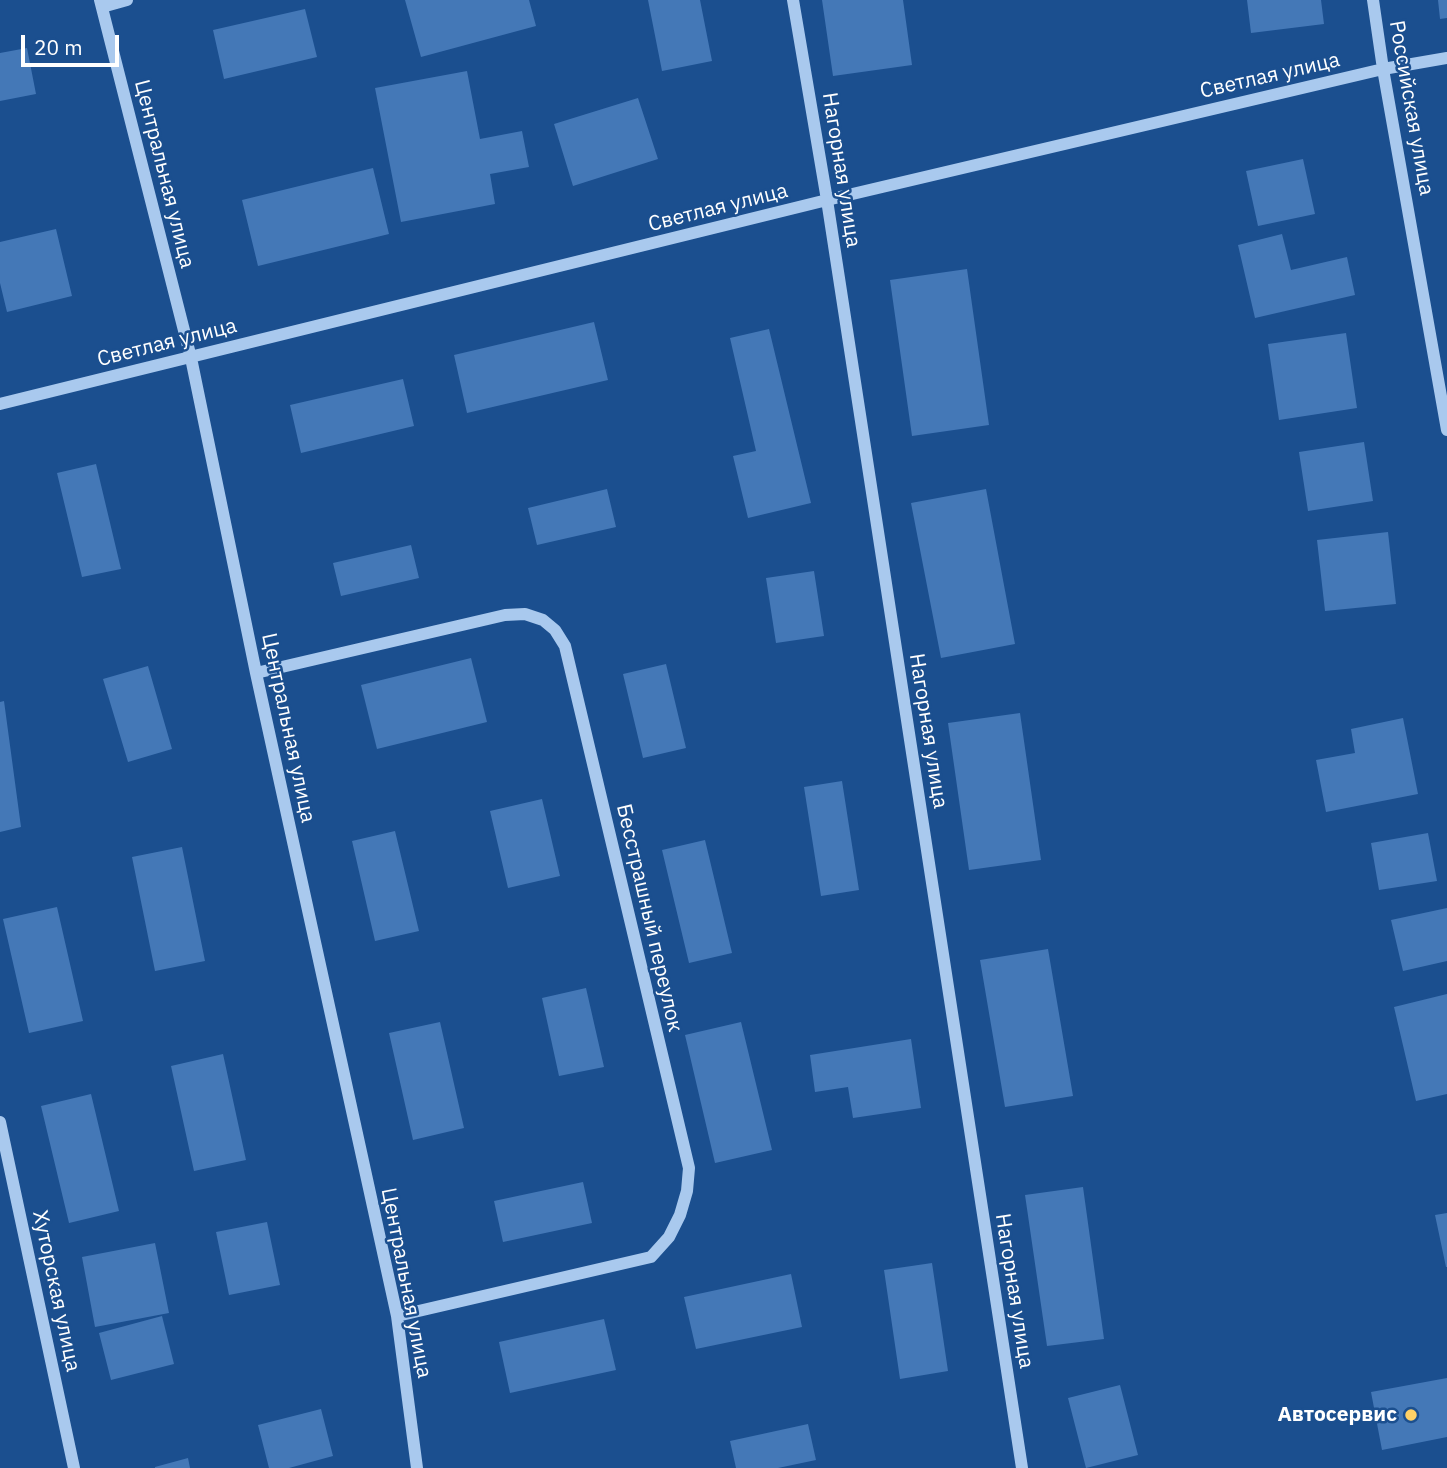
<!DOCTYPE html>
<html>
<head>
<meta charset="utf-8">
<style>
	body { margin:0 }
	#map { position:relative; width:1447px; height:1468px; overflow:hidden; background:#1b4f8f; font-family:"IBM Plex Sans",sans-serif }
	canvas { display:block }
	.scale { position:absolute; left:21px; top:35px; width:98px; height:32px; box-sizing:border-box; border:4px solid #fff; border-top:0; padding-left:9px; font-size:21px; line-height:24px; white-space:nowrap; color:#fff; -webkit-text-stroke:5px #1b4f8f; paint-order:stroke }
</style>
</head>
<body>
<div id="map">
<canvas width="1447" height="1468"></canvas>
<div class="scale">20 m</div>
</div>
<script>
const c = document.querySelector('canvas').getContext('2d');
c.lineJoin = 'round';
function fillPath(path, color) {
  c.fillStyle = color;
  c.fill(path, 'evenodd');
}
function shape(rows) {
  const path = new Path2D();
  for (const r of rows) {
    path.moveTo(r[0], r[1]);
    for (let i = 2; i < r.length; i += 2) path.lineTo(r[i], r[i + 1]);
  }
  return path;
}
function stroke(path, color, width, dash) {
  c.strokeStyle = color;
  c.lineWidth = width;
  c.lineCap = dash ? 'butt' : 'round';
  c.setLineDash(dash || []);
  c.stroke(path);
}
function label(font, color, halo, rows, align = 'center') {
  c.font = font + ' "IBM Plex Sans",sans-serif';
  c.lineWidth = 5;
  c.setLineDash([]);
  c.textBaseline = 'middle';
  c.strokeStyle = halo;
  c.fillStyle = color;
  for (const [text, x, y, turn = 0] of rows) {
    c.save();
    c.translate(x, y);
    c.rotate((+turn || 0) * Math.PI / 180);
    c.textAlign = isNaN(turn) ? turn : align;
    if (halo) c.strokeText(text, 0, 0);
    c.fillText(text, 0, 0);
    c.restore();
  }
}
const building = shape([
	[405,0,529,0,536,26,421,57],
	[648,0,700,0,712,61,662,71],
	[822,0,903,0,912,65,833,76],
	[1247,0,1321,0,1324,24,1251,33],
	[1438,0,1447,0,1447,18,1440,19],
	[305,9,317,57,224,79,213,30],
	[27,48,36,94,0,101,0,53],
	[467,71,480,139,522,131,529,167,490,174,495,204,401,222,375,88],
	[638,98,658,159,573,186,554,124],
	[1303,159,1315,214,1258,226,1246,171],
	[373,168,389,234,258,266,242,200],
	[56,229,72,296,7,312,0,283,0,242],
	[1282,234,1291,270,1347,257,1355,295,1255,318,1238,245],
	[967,269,989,425,912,436,890,280],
	[594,322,608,380,467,413,454,355],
	[769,329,811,503,748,518,733,456,756,451,730,338],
	[1346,333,1357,408,1279,420,1268,344],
	[403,379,414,426,301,453,290,405],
	[1364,442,1373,501,1308,511,1299,452],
	[96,464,121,569,82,577,57,473],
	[607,489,616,527,537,545,528,508],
	[986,489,1015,644,941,658,911,503],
	[1388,532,1396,604,1325,611,1317,540],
	[411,545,419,578,341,596,333,563],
	[814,571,824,636,776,643,766,578],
	[471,658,487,722,377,749,361,685],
	[666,664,686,748,643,758,623,674],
	[148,666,172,749,128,762,103,679],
	[4,701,21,827,0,832,0,702],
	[1020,713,1041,860,969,870,948,723],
	[1403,718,1418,794,1326,812,1316,760,1355,753,1351,729],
	[842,781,859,890,821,896,804,787],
	[542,799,560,876,508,888,490,811],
	[395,831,419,931,375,941,352,841],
	[1428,833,1437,881,1379,890,1371,843],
	[705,840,732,953,689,963,662,850],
	[182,847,205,961,155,971,132,857],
	[57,907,83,1021,29,1033,3,919],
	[1447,908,1447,961,1403,971,1391,920],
	[1048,949,1073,1096,1005,1107,980,960],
	[586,988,604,1067,559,1076,542,998],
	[1447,994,1447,1094,1416,1101,1394,1007],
	[440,1022,464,1128,413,1140,389,1033],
	[741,1022,772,1150,715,1163,685,1035],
	[911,1039,921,1108,853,1118,848,1087,815,1092,810,1055],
	[223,1054,246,1160,194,1171,171,1066],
	[91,1094,119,1211,69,1223,41,1106],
	[583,1182,592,1223,503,1242,494,1201],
	[1083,1187,1104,1339,1047,1346,1025,1195],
	[1447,1213,1447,1267,1446,1267,1435,1215],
	[267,1222,280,1285,229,1295,216,1232],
	[155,1243,169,1313,95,1327,82,1257],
	[932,1263,948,1371,900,1379,884,1270],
	[791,1274,802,1327,696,1349,684,1297],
	[162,1316,174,1364,111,1380,99,1333],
	[604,1319,616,1370,510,1393,499,1342],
	[1447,1378,1447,1437,1382,1450,1371,1392],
	[1120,1385,1138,1455,1086,1468,1068,1398],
	[321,1409,333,1456,289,1468,269,1468,258,1425],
	[808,1424,816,1460,778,1468,736,1468,730,1441],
	[188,1458,190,1468,155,1468,155,1467]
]);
const minor = shape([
	[100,0,191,358,256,673,397,1316,417,1468],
	[793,0,827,200,1022,1468],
	[1373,0,1383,69,1447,430],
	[102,7,127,0],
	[0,404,827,200,1383,69,1447,58],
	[256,673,505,615,525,614,543,620,555,630,565,646,689,1168,687,1191,680,1215,669,1237,651,1257,397,1316],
	[0,1122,74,1468]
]);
const markers = [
	[1411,1415,7,"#ffd166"]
];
const streetNames = [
	["Светлая улица",1270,76,-13],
	["Российская улица",1411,108,80],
	["Нагорная улица",841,170,81],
	["Центральная улица",164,174,76],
	["Светлая улица",718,208,-14],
	["Светлая улица",167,343,-14],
	["Центральная улица",288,728,78],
	["Нагорная улица",928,731,81],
	["Бесстрашный переулок",649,918,77],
	["Центральная улица",406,1283,79],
	["Хуторская улица",56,1291,78],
	["Нагорная улица",1014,1291,81]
];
const poiNames = [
	["Автосервис",1397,1415]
];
fillPath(building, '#4478b7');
stroke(minor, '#a9c9ee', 12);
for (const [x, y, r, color] of markers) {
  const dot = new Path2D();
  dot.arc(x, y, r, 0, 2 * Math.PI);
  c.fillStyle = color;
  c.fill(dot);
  stroke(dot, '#1b4f8f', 2.5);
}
label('21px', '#fff', '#1b4f8f', streetNames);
label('bold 21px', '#fff', '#1b4f8f', poiNames, 'right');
</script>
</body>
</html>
